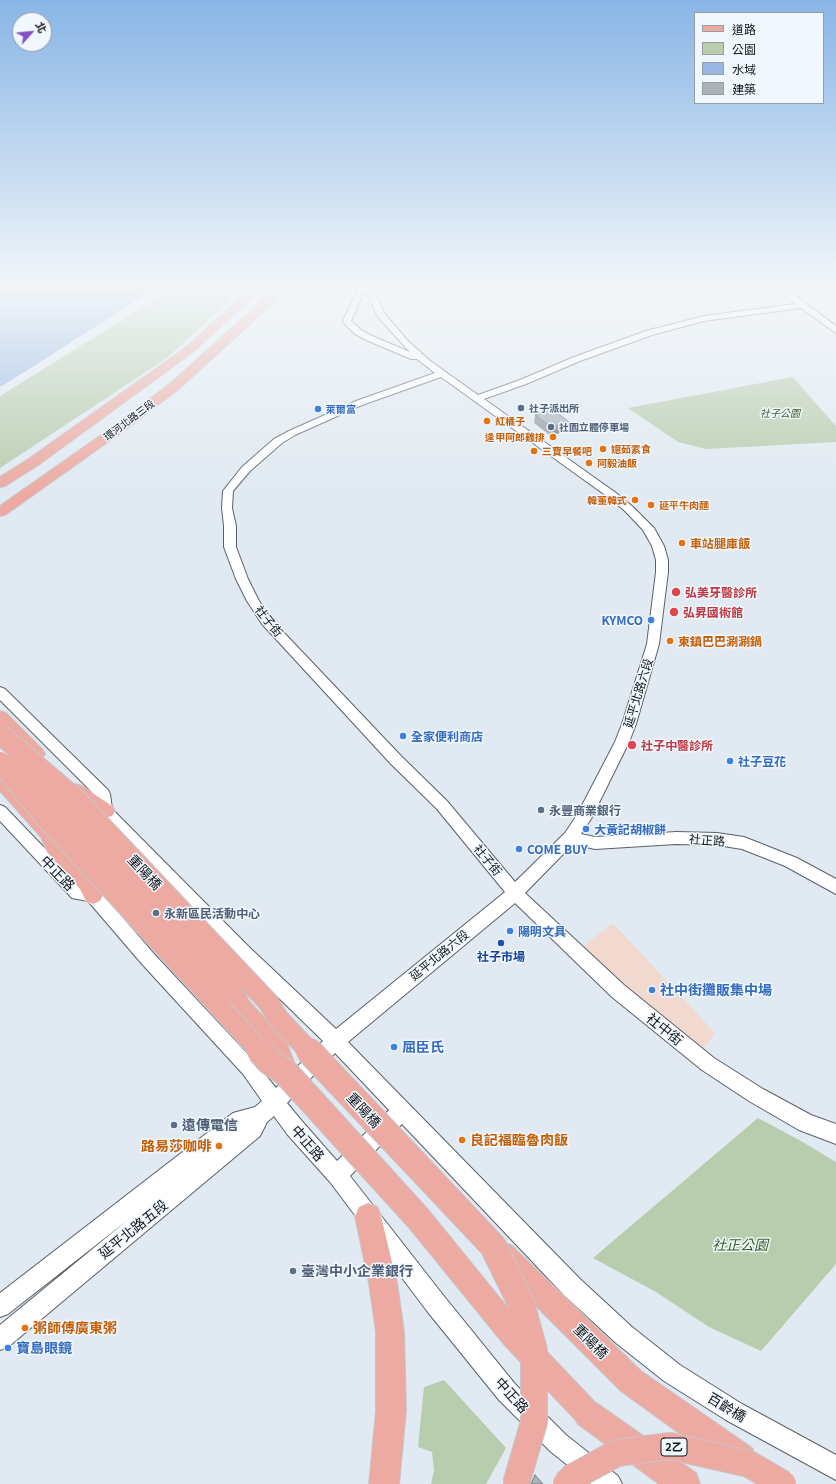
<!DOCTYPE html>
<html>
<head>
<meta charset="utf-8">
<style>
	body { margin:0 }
	#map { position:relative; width:836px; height:1484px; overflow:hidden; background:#e1eaf2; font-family:Georgia,"Noto Sans TC",serif }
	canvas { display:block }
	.legend { position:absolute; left:694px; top:12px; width:130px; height:92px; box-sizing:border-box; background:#f0f7fe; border:1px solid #989da2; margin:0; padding:5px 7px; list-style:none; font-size:12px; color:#131619 }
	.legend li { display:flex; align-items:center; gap:8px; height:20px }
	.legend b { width:20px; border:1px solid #989da2 }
	.north { position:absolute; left:12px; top:12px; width:40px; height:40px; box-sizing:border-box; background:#f0f7fe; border:1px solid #989da2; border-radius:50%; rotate:63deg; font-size:11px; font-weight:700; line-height:16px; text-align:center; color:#131619 }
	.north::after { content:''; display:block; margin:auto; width:14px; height:18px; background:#8651c8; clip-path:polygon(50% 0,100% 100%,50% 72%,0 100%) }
</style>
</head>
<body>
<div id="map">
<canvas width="836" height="1484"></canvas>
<ul class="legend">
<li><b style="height:5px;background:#edaaa3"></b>道路</li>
<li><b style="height:11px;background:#b8ccae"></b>公園</li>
<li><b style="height:11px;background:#9ab7e4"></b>水域</li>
<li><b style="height:11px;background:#aab2ba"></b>建築</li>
</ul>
<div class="north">北</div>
</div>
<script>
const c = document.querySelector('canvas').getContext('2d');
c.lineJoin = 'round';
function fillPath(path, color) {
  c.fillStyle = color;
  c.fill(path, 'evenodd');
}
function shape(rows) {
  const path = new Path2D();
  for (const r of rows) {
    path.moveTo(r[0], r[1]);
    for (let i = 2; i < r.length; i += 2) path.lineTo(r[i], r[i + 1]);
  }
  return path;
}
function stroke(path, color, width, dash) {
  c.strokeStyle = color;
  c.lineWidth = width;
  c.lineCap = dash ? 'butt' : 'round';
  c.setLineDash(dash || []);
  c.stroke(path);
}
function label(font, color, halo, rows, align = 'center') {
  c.font = font + ' Georgia,"Noto Sans TC",serif';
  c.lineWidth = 3;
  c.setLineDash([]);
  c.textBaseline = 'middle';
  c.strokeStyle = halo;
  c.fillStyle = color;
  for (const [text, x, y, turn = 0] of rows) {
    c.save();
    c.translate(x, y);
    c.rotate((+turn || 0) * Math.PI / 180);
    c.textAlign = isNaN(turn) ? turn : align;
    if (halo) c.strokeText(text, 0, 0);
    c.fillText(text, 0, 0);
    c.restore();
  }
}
const commercial = shape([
	[613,923,715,1033,700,1054,581,948]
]);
const education = shape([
	[381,285,497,285,391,306,383,293]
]);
const green = shape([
	[178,285,247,285,167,358,0,468,0,396],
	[793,377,836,426,836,442,706,449,678,442,628,408],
	[758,1118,801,1141,836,1162,836,1264,761,1351,709,1327,656,1292,593,1258],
	[444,1380,506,1448,486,1484,431,1484,434,1470,432,1452,418,1447,424,1387]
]);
const water = shape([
	[0,285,160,285,31,368,0,387]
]);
const minor = shape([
	[360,285,371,285,385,314,407,340,429,360,478,395,520,380,574,357,646,331,704,316,796,304,772,285,781,285,836,326,836,333,801,308,704,321,652,335,580,361,526,384,484,399,616,493,633,507,654,528,664,546,668,560,668,572,659,644,636,724,629,742,591,819,581,834,595,837,676,832,717,833,744,837,797,858,836,879,836,894,785,866,742,849,717,845,676,844,595,849,573,844,525,893,624,985,714,1058,763,1089,811,1115,836,1124,836,1144,799,1130,749,1101,702,1070,612,997,515,903,348,1042,580,1279,632,1327,680,1365,742,1404,836,1455,836,1480,726,1420,664,1381,616,1343,564,1295,402,1124,350,1176,443,1295,515,1384,566,1435,618,1476,622,1484,591,1484,550,1451,499,1400,427,1311,330,1182,287,1134,274,1116,267,1122,260,1136,8,1347,0,1350,0,1325,129,1219,8,1314,0,1317,0,1293,233,1113,255,1107,262,1101,243,1074,142,964,88,901,72,898,0,821,0,805,5,807,82,887,99,890,154,954,255,1062,276,1088,323,1041,237,957,100,815,98,811,96,796,0,700,0,687,5,689,108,790,110,794,112,809,249,947,336,1029,505,892,437,809,391,764,262,624,247,601,236,579,224,547,224,526,222,508,223,491,242,467,274,439,289,431,356,401,435,373,417,359,411,359,366,340,355,334,344,323,343,321,360,285],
	[365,290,378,317,410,352,372,336,361,330,351,321,365,290],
	[441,377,608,497,625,511,643,530,652,546,656,560,656,572,647,644,622,724,615,742,577,815,565,833,515,882,447,801,401,756,270,618,259,601,248,579,236,547,236,526,232,508,233,491,250,471,282,443,295,435,362,405,441,377],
	[335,1053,389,1110,337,1161,301,1120,287,1103,335,1053]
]);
const major = shape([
	[255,285,266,285,193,352,37,466,5,486,0,487,0,477,27,460,185,348,255,285],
	[279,285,289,285,284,293,180,388,129,427,5,515,0,516,0,506,121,421,172,382,279,285],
	[0,711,6,713,42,749,45,754,42,759,36,761,30,759,0,728,0,711],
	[0,772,7,774,56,828,62,842,95,878,103,895,100,901,93,904,86,901,80,889,47,852,41,837,0,791,0,772],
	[75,784,82,786,112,806,115,811,112,816,105,818,98,816,68,796,66,791,68,786,75,784],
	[232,982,240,985,249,1001,287,1043,298,1073,294,1081,286,1084,278,1081,269,1057,233,1015,221,992,224,985,232,982],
	[368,1203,377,1207,381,1216,397,1283,404,1332,406,1411,399,1484,369,1484,376,1411,376,1332,369,1283,355,1216,359,1207,368,1203],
	[503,1242,512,1246,641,1371,752,1448,756,1459,752,1470,741,1474,730,1470,621,1391,494,1264,490,1255,494,1246,503,1242],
	[588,1399,598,1404,696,1473,700,1484,659,1484,578,1424,573,1414,578,1404,588,1399]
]);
const majorBridgeFar1 = shape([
	[0,734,76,799,268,1002,278,1018,310,1052],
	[0,762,44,816,261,1052],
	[14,762,232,992]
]);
const majorBridge = shape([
	[260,1051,269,1061,286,1073,418,1218,514,1336,588,1414],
	[309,1051,493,1246,521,1303,534,1350,534,1422,516,1484],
	[566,1484,573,1477,617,1453,670,1446,749,1464,783,1484]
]);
const wall = shape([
	[535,415,569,422,568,430,551,436,534,423]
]);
const shadedWall = shape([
	[569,422,568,430,551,436,551,427]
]);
const building = shape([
	[552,409,569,422,551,427,535,415,552,409],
	[535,1475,543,1484,531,1484,535,1475]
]);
const markers = [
	[521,408,4,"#5c6f8a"],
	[318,409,4,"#3f7fe0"],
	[487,421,4,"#e8710a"],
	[551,427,4,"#5c6f8a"],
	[553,437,4,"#e8710a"],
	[603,449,4,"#e8710a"],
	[534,451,4,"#e8710a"],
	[589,463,4,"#e8710a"],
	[635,500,4,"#e8710a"],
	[651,505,4,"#e8710a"],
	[682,543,4,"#e8710a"],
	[676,592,5,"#e0444e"],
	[674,612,5,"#e0444e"],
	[651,620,4,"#3f7fe0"],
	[670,641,4,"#e8710a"],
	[403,736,4,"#3f7fe0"],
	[632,745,5,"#e0444e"],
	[730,761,4,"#3f7fe0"],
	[541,810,4,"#5c6f8a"],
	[586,829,4,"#3f7fe0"],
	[519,849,4,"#3f7fe0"],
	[156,913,4,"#5c6f8a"],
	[510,931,4,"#3f7fe0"],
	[501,943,4,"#1a4fb4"],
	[652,990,4,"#3f7fe0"],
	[394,1047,4,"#3f7fe0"],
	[174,1125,4,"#5c6f8a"],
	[462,1140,4,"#e8710a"],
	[219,1146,4,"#e8710a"],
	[293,1271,4,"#5c6f8a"],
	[25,1328,4,"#e8710a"],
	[8,1348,4,"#3f7fe0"]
];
const farServicenames = [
	["社子派出所",529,408],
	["社園立體停車場",559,427]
];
const farShopnames = [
	["萊爾富",326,409]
];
const farParknames = [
	["社子公園",780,413]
];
const farStreetnames = [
	["環河北路三段",129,420,-37]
];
const farFoodnames = [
	["紅橘子",495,421],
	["逢甲阿郎雞排",545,437,"right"],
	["嬑茹素食",611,449],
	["三寶早餐吧",542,451],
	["阿毅油飯",597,463],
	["韓董韓式",627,500,"right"],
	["延平牛肉麵",659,505]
];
const shields = [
	[674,1447,26]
];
const shieldNames = [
	["2乙",674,1447]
];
const foodNames = [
	["車站腿庫飯",690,543],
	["東鎮巴巴涮涮鍋",678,641]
];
const healthNames = [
	["弘美牙醫診所",685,592],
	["弘昇國術館",683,612],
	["社子中醫診所",641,745]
];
const shopNames = [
	["KYMCO",643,620,"right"],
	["全家便利商店",411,736],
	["社子豆花",738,761],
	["大黃記胡椒餅",594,829],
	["COME BUY",527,849],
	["陽明文具",518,931]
];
const streetNames = [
	["社子街",269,621,51],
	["延平北路六段",638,693,-73],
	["社正路",707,840,4],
	["社子街",488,860,50],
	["延平北路六段",439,955,-39]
];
const serviceNames = [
	["永豐商業銀行",549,810],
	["永新區民活動中心",164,913]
];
const transitNames = [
	["社子市場",501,956]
];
const nearStreetnames = [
	["重陽橋",145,872,47],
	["中正路",58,873,46],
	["社中街",665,1029,39],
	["重陽橋",364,1110,47],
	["中正路",308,1143,49],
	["延平北路五段",133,1229,-39],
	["重陽橋",591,1341,45],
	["中正路",512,1395,48],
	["百齡橋",727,1407,31]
];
const nearShopnames = [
	["社中街攤販集中場",660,990],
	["屈臣氏",402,1047],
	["寶島眼鏡",16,1348]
];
const nearServicenames = [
	["遠傳電信",182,1125],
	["臺灣中小企業銀行",301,1271]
];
const nearFoodnames = [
	["良記福臨魯肉飯",470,1140],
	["路易莎咖啡",211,1146,"right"],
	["粥師傅廣東粥",33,1328]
];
const nearParknames = [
	["社正公園",740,1245]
];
fillPath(commercial, '#f1d9cf');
fillPath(education, '#e0dcf1');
fillPath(green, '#b8ccae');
fillPath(water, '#9ab7e4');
stroke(minor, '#596168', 2);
stroke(major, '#c6c7c8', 2);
fillPath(minor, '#fff');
fillPath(major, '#edaaa3');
stroke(majorBridgeFar1, '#c6c7c8', 22, []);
stroke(majorBridge, '#c6c7c8', 28, []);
stroke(majorBridgeFar1, '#edaaa3', 20);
stroke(majorBridge, '#edaaa3', 26);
fillPath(wall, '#9299a0');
fillPath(shadedWall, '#777d82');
fillPath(building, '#aab2ba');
stroke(building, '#777d82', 1);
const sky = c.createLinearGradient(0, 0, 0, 493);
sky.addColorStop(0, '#89b5e6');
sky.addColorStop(0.58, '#f2f6f9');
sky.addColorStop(1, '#f2f6f900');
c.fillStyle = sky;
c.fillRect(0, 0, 836, 493);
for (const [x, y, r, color] of markers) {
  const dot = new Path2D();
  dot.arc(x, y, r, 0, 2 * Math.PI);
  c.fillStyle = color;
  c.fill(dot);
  stroke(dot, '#f0f7fe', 1.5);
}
label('bold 10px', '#4e5e75', '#f0f7fe', farServicenames, 'left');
label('bold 10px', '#366cbe', '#f0f7fe', farShopnames, 'left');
label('italic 10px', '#385e1f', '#f0f7fe', farParknames);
label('10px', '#131619', '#f0f7fe', farStreetnames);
label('bold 10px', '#c56008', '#f0f7fe', farFoodnames, 'left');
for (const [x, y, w] of shields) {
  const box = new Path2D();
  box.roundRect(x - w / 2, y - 9, w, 18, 3);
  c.fillStyle = '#f0f7fe';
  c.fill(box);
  stroke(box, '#131619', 1);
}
label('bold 11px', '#131619', null, shieldNames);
label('bold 12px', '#c56008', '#f0f7fe', foodNames, 'left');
label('bold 12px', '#be3a42', '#f0f7fe', healthNames, 'left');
label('bold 12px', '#366cbe', '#f0f7fe', shopNames, 'left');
label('12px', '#131619', '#f0f7fe', streetNames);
label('bold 12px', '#4e5e75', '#f0f7fe', serviceNames, 'left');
label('bold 12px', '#164399', '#f0f7fe', transitNames);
label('14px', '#131619', '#f0f7fe', nearStreetnames);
label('bold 14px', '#366cbe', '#f0f7fe', nearShopnames, 'left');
label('bold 14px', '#4e5e75', '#f0f7fe', nearServicenames, 'left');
label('bold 14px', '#c56008', '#f0f7fe', nearFoodnames, 'left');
label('italic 14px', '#385e1f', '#f0f7fe', nearParknames);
</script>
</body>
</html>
